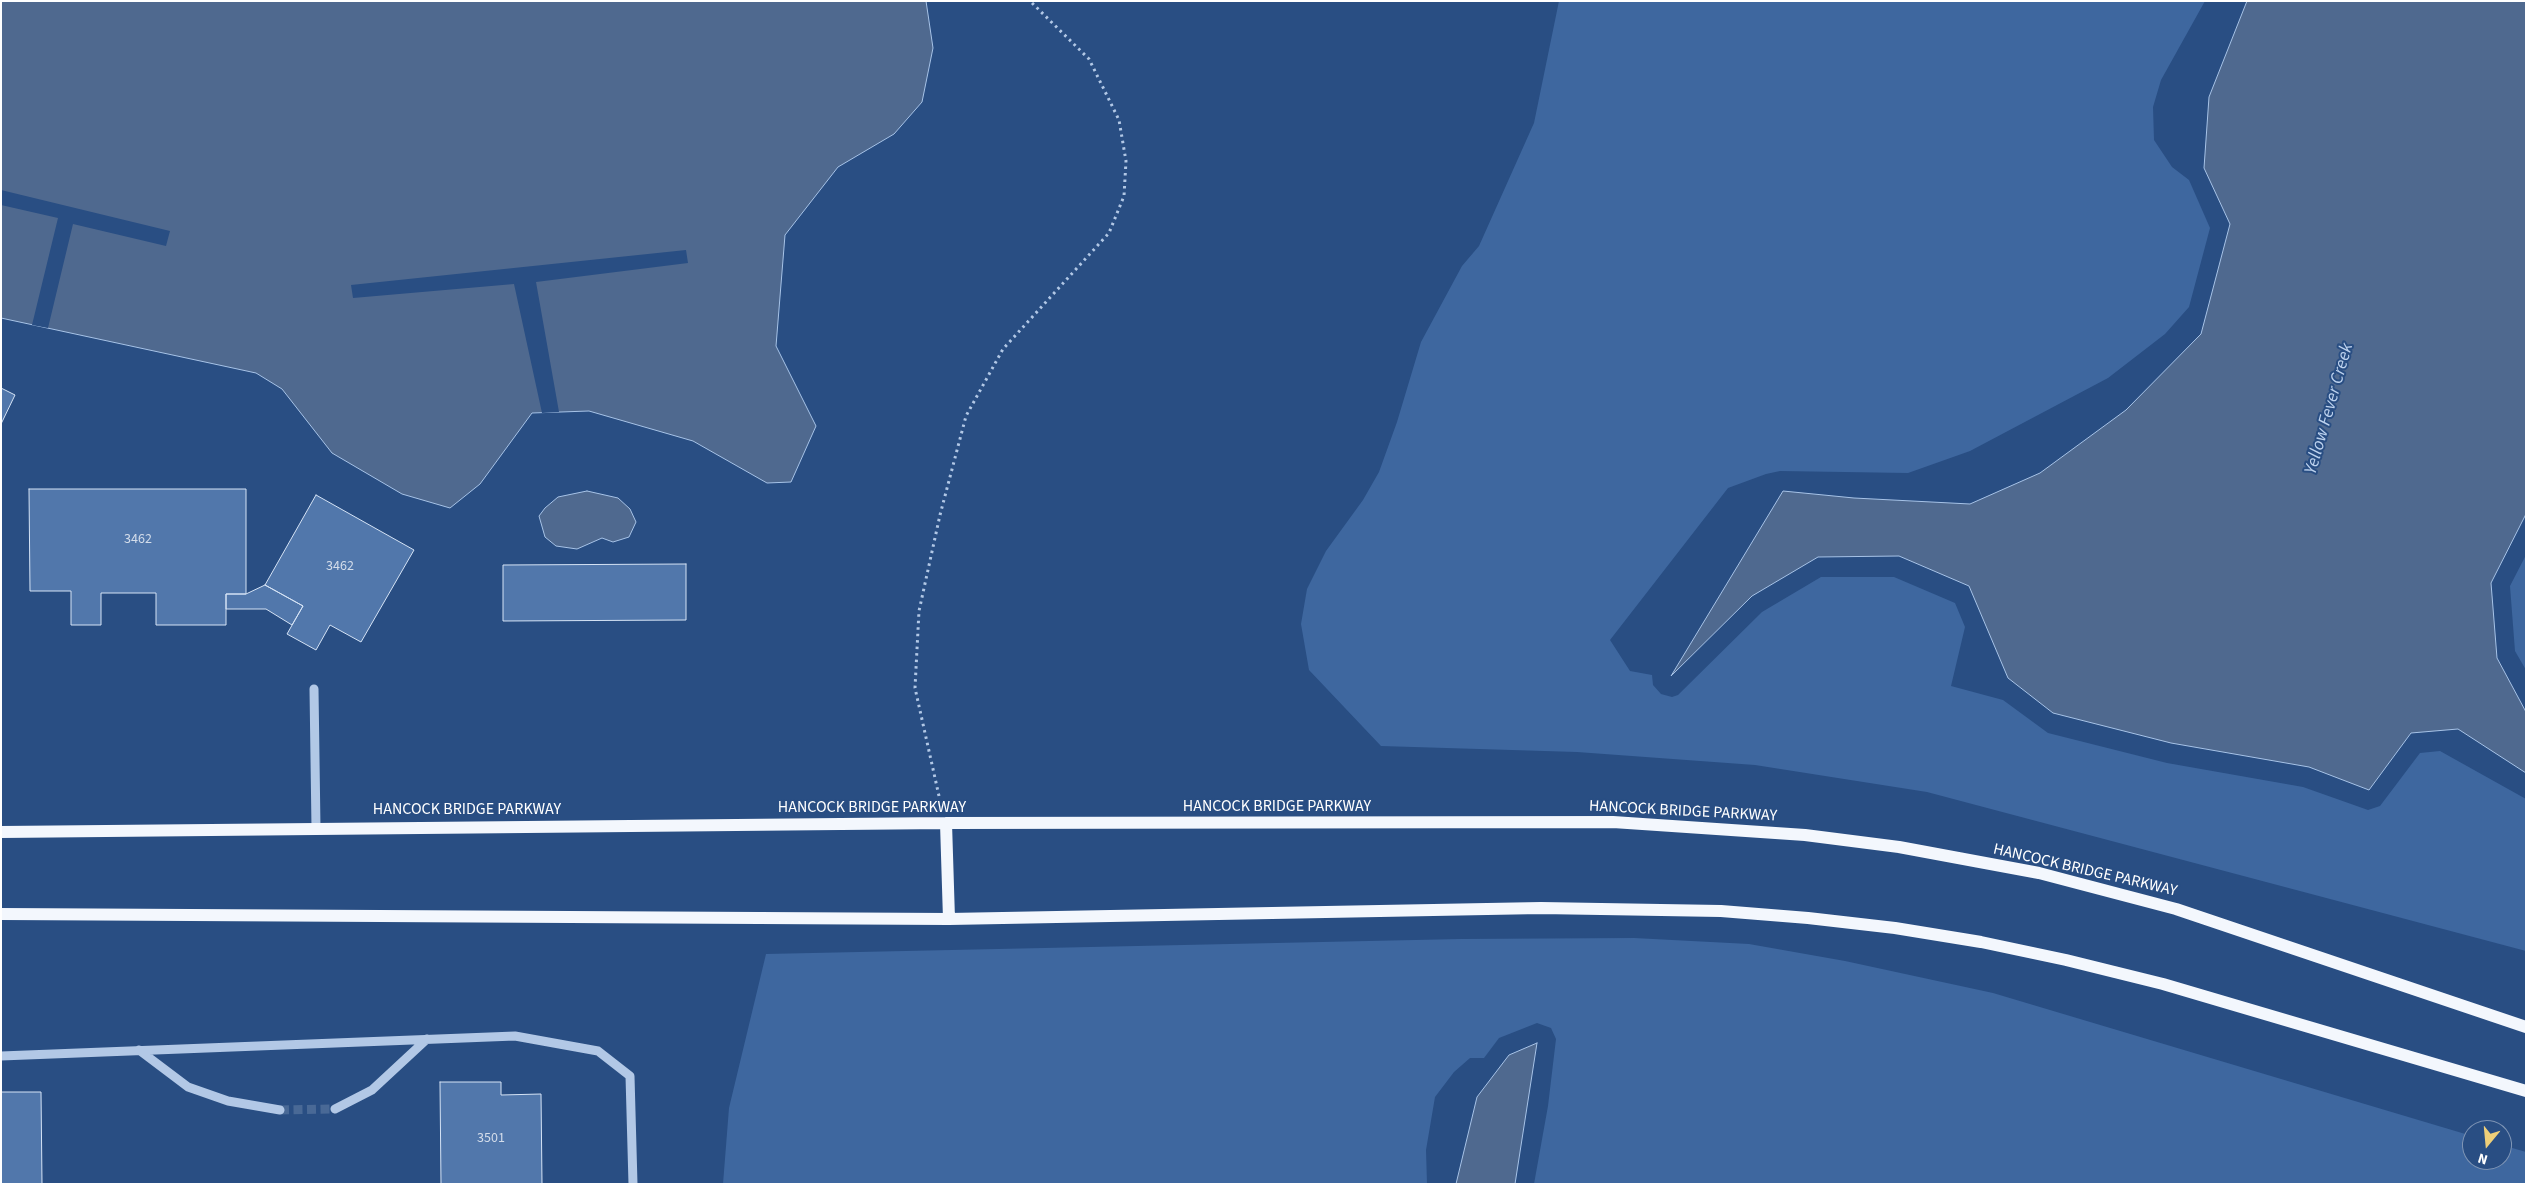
<!DOCTYPE html>
<html>
<head>
<meta charset="utf-8">
<style>
	body { margin:0 }
	#map { position:relative; width:2527px; height:1185px; overflow:hidden; background:#294e83; font-family:"Source Sans 3",sans-serif }
	canvas { display:block }
	.frame { position:absolute; inset:0; border:2px solid #fff; pointer-events:none }
	.north { position:absolute; left:2462px; top:1120px; width:50px; height:50px; box-sizing:border-box; background:#294e83; border:1px solid #7f95b5; border-radius:50%; rotate:197deg; font-size:14px; font-weight:700; line-height:20px; text-align:center; color:#fff }
	.north::after { content:''; display:block; margin:auto; width:18px; height:22px; background:#eecf79; clip-path:polygon(50% 0,100% 100%,50% 72%,0 100%) }
</style>
</head>
<body>
<div id="map">
<canvas width="2527" height="1185"></canvas>
<div class="frame"></div>
<div class="north">N</div>
</div>
<script>
const c = document.querySelector('canvas').getContext('2d');
c.lineJoin = 'round';
function fillPath(path, color) {
  c.fillStyle = color;
  c.fill(path, 'evenodd');
}
function shape(rows) {
  const path = new Path2D();
  for (const r of rows) {
    path.moveTo(r[0], r[1]);
    for (let i = 2; i < r.length; i += 2) path.lineTo(r[i], r[i + 1]);
  }
  return path;
}
function stroke(path, color, width, dash) {
  c.strokeStyle = color;
  c.lineWidth = width;
  c.lineCap = dash ? 'butt' : 'round';
  c.setLineDash(dash || []);
  c.stroke(path);
}
function label(font, color, halo, rows, align = 'center') {
  c.font = font + ' "Source Sans 3",sans-serif';
  c.lineWidth = 4;
  c.setLineDash([]);
  c.textBaseline = 'middle';
  c.strokeStyle = halo;
  c.fillStyle = color;
  for (const [text, x, y, turn = 0] of rows) {
    c.save();
    c.translate(x, y);
    c.rotate((+turn || 0) * Math.PI / 180);
    c.textAlign = isNaN(turn) ? turn : align;
    if (halo) c.strokeText(text, 0, 0);
    c.fillText(text, 0, 0);
    c.restore();
  }
}
const green = shape([
	[1559,1,2205,1,2161,80,2153,107,2154,140,2172,167,2189,180,2210,228,2189,307,2165,334,2108,378,1970,451,1908,473,1780,471,1766,474,1728,488,1610,640,1630,671,1652,675,1653,685,1661,694,1672,697,1678,695,1762,612,1821,577,1894,577,1955,603,1965,627,1951,686,2003,700,2048,733,2167,763,2303,787,2368,810,2380,806,2420,753,2440,751,2526,799,2526,951,1927,792,1755,765,1577,752,1381,746,1309,670,1301,624,1307,589,1326,551,1363,500,1379,472,1397,422,1421,342,1462,266,1479,246,1534,123],
	[2526,555,2526,670,2515,651,2510,586],
	[1634,938,1749,944,1845,961,1993,993,2472,1136,2472,1160,2502,1160,2502,1145,2526,1152,2526,1184,1534,1184,1548,1106,1556,1039,1551,1028,1537,1023,1499,1038,1484,1058,1470,1058,1454,1072,1435,1097,1426,1150,1427,1184,723,1184,729,1108,766,954,1461,939]
]);
const water = shape([
	[1,1,926,1,933,48,922,102,894,134,838,167,785,235,776,346,816,426,791,482,767,483,693,441,589,411,532,413,480,484,450,508,402,494,332,453,282,389,256,373,1,318,1,1],
	[2247,1,2526,1,2526,514,2491,583,2497,658,2526,712,2526,773,2458,729,2411,733,2369,790,2309,767,2171,743,2053,713,2008,678,1969,586,1899,556,1818,557,1752,596,1671,676,1783,491,1854,498,1970,504,2040,473,2126,410,2201,334,2230,224,2204,168,2209,97,2247,1],
	[587,491,618,498,630,509,636,522,629,537,613,542,602,538,577,549,556,546,545,537,539,516,545,508,558,497,587,491],
	[1537,1043,1515,1184,1456,1184,1477,1097,1509,1055,1537,1043]
]);
const pier = shape([
	[1,190,170,231,166,246,73,224,48,328,32,325,58,218,1,205],
	[686,250,688,263,536,282,559,412,542,413,514,284,353,298,351,285]
]);
const building = shape([
	[1,388,15,395,1,424,1,388],
	[29,489,246,489,246,594,226,594,226,625,156,625,156,593,101,593,101,625,71,625,71,591,30,591,29,489],
	[316,495,414,550,361,642,330,625,316,650,287,634,303,606,265,585,316,495],
	[686,564,686,620,503,621,503,565,686,564],
	[265,585,303,606,292,625,266,609,226,609,226,594,246,594,265,585],
	[440,1082,501,1082,501,1095,541,1094,542,1184,441,1184,440,1082],
	[1,1092,41,1092,42,1184,1,1184,1,1092]
]);
const minorTunnel = shape([
	[280,1110,335,1109]
]);
const path = shape([
	[939,796,915,688,919,611,940,515,966,416,1003,349,1109,233,1124,196,1126,161,1119,120,1089,59,1030,1]
]);
const minor = shape([
	[314,689,316,828],
	[139,1050,188,1087,228,1101,280,1110],
	[1,1056,515,1036,598,1051,630,1076,633,1184],
	[335,1109,372,1090,427,1039]
]);
const major = shape([
	[946,823,949,919],
	[1,832,946,823,1613,822,1805,835,1899,847,2039,873,2176,909,2526,1027],
	[1,914,949,919,1541,908,1721,911,1808,918,1895,928,1981,942,2066,960,2163,984,2526,1091]
]);
const numberNames = [
	["3462",138,540],
	["3462",340,567],
	["3501",491,1139]
];
const streetNames = [
	["HANCOCK BRIDGE PARKWAY",1277,807],
	["HANCOCK BRIDGE PARKWAY",872,808],
	["HANCOCK BRIDGE PARKWAY",467,810],
	["HANCOCK BRIDGE PARKWAY",1683,812,3],
	["HANCOCK BRIDGE PARKWAY",2085,871,13]
];
const waterNames = [
	["Yellow Fever Creek",2330,409,-74]
];
fillPath(green, '#3e679f');
fillPath(water, '#4f698f');
stroke(water, '#a7c3e7', 1);
fillPath(pier, '#294e83');
fillPath(building, '#5177ab');
stroke(building, '#d5e3f5', 1);
stroke(minorTunnel, '#496996', 9, [9, 4.5]);
stroke(path, '#b2c8e6', 3, [2.5, 4]);
stroke(minor, '#b2c8e6', 9);
stroke(major, '#f3f7fd', 12);
label('14px', '#d4ddea', null, numberNames);
label('16px', '#fff', '#294e83', streetNames);
label('italic 18px', '#bdd2ee', '#294e83', waterNames);
</script>
</body>
</html>
